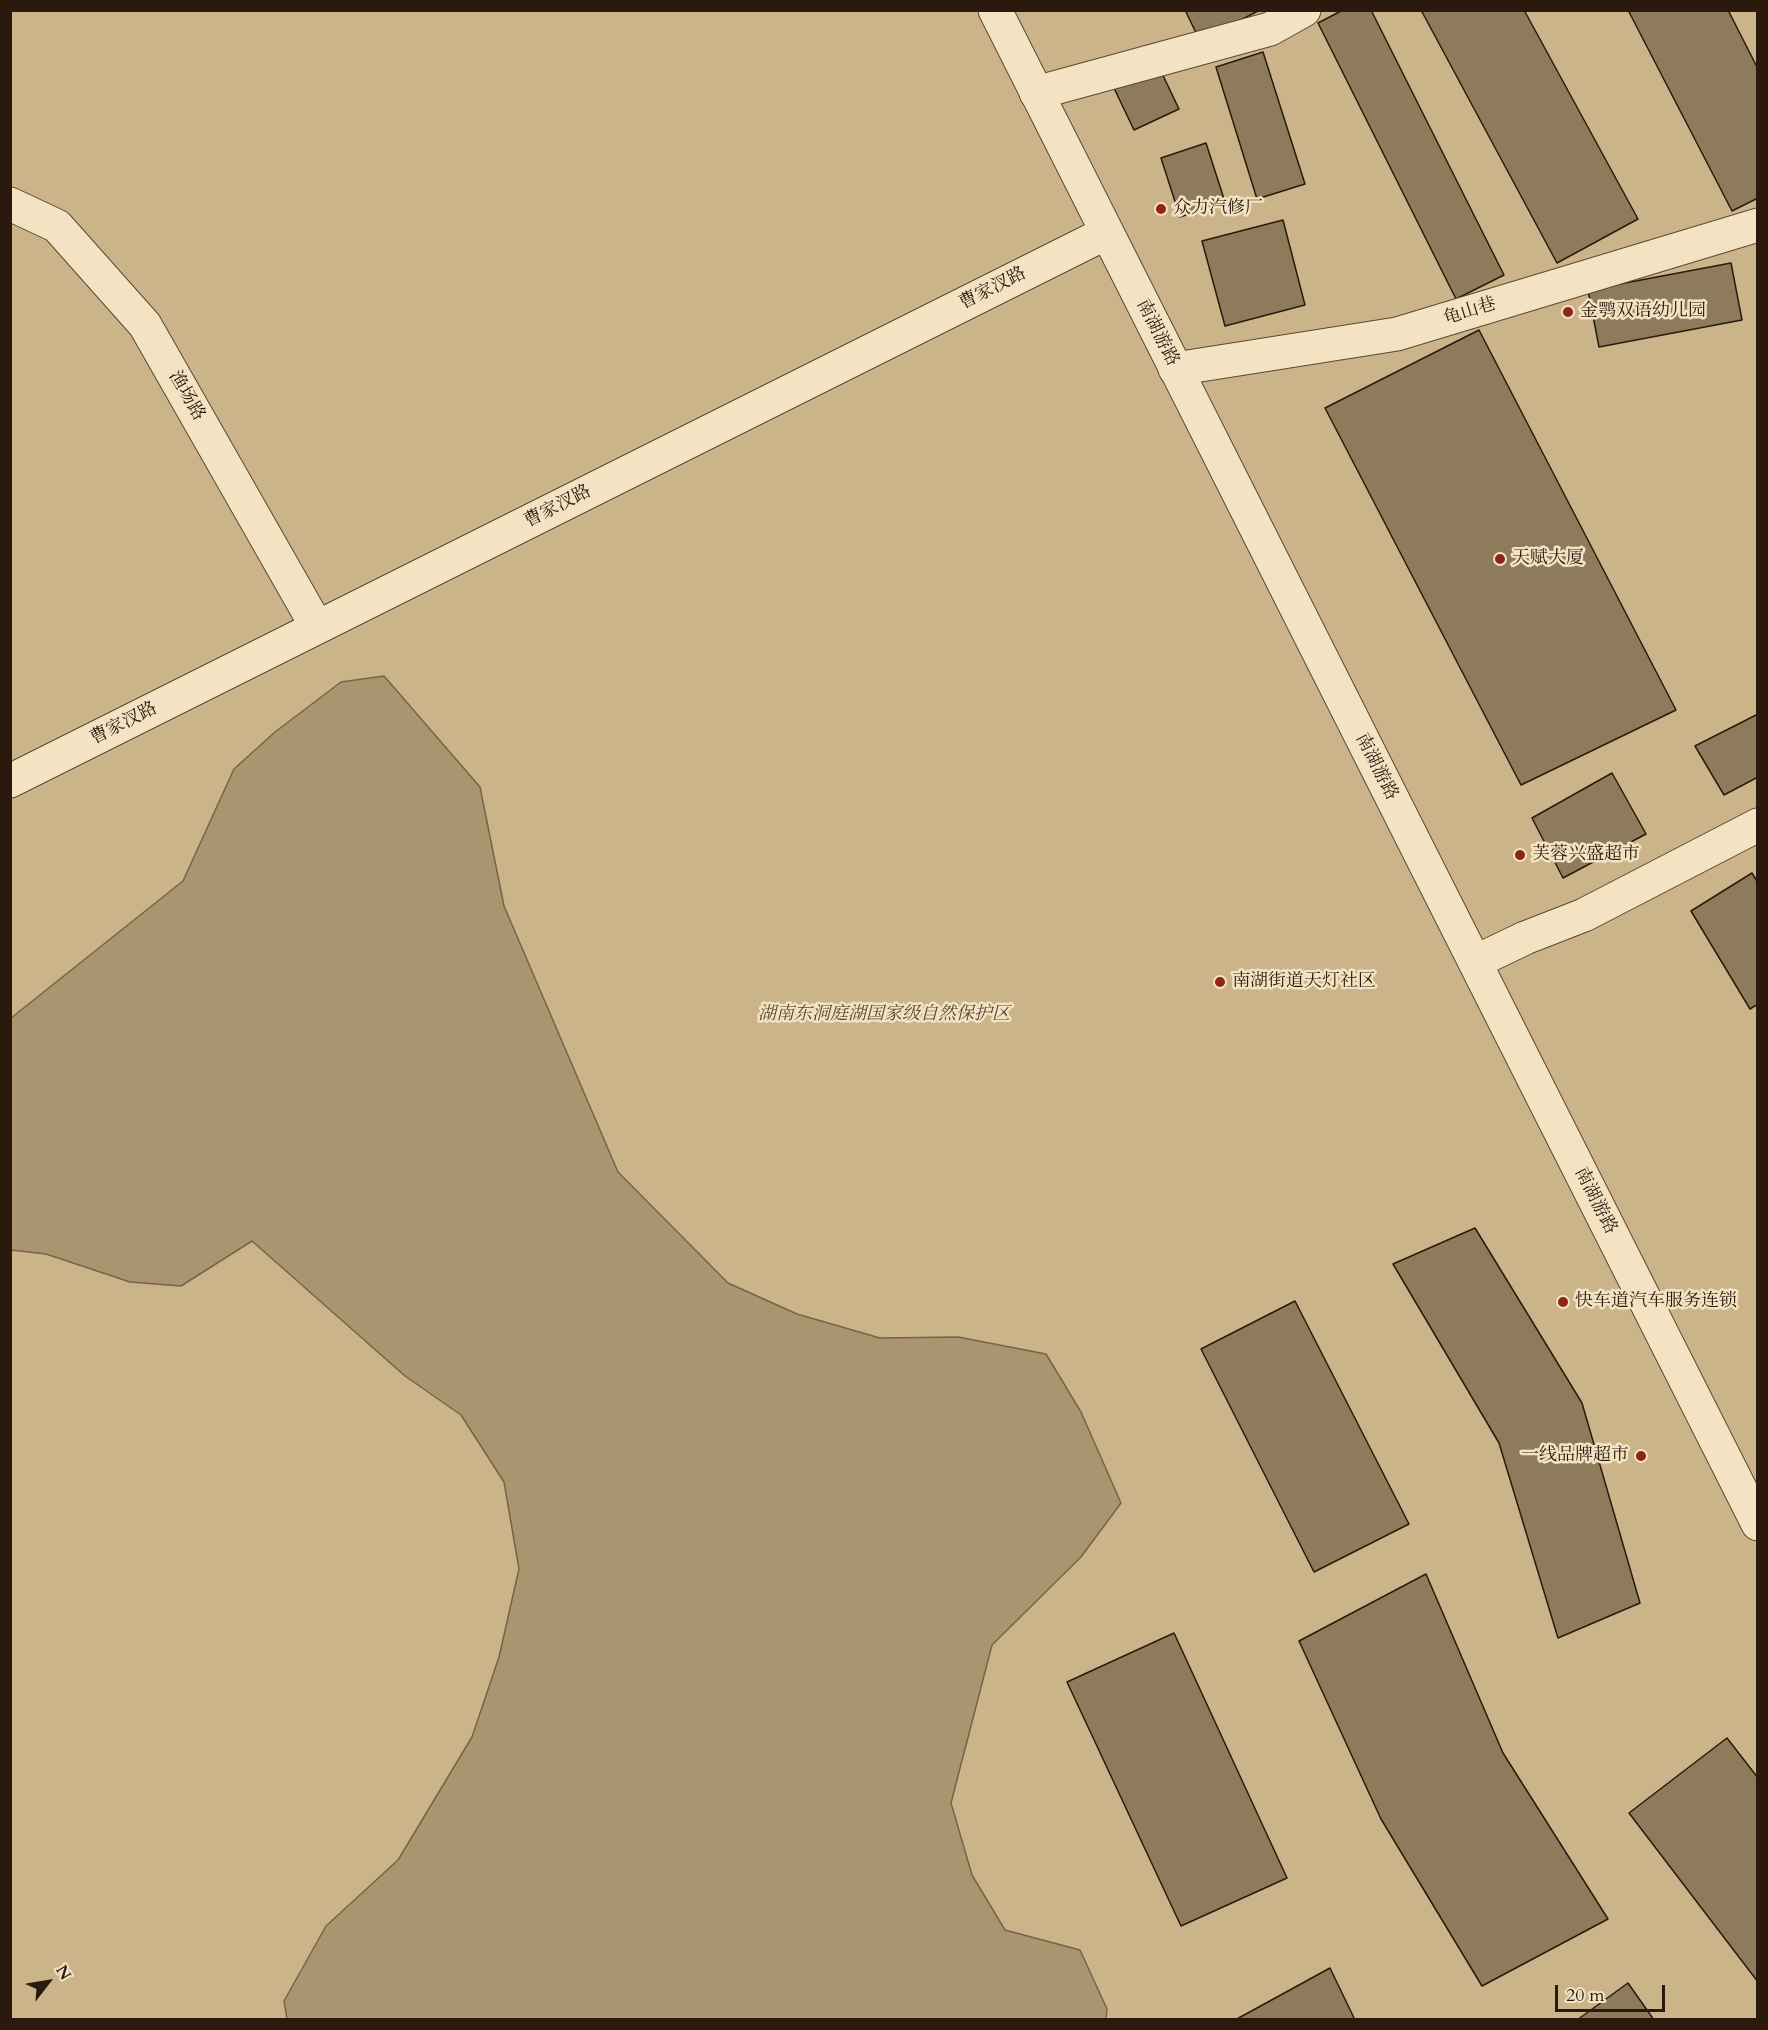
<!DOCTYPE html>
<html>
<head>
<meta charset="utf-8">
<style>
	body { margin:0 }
	#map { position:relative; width:1768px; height:2030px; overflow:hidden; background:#ecd4a3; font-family:Cardo,serif }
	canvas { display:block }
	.frame { position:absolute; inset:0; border:12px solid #291a0d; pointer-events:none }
	.north { position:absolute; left:18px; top:1952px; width:60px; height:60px; -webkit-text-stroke:4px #f3e3c3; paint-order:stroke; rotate:59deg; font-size:16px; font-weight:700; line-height:24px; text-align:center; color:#291a0d }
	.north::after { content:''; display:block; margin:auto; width:21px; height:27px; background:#291a0d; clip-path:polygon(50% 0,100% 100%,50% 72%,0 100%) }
	.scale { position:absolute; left:1555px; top:1985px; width:110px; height:27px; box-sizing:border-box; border:3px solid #291a0d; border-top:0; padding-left:8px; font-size:18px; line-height:21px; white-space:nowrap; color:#291a0d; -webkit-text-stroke:4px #f3e3c3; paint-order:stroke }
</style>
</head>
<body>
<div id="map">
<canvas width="1768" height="2030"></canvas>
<div class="frame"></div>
<div class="north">N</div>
<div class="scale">20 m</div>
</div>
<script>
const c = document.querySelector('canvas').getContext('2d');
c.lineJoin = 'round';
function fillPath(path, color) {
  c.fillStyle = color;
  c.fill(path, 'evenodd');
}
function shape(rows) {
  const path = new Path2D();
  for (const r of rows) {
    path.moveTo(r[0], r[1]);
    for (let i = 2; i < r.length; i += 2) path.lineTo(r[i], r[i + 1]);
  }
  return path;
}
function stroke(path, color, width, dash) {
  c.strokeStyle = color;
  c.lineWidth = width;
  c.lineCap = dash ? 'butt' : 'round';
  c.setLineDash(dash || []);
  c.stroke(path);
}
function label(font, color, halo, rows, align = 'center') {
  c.font = font + ' Cardo,"Noto Serif SC",serif';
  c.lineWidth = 5;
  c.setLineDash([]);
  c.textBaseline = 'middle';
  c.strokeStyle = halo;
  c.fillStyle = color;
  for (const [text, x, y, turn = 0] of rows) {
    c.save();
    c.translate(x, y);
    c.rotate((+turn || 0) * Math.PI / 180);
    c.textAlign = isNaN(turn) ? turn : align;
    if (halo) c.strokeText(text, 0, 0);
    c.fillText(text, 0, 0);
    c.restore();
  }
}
const green = shape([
	[11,11,1757,11,1757,2019,11,2020]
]);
const water = shape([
	[384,676,480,787,504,906,618,1172,728,1283,797,1314,880,1338,958,1337,1046,1354,1081,1412,1121,1503,1081,1557,992,1645,951,1803,972,1875,1005,1930,1080,1950,1107,2009,1106,2019,287,2019,284,2001,326,1926,398,1860,472,1737,499,1657,519,1569,504,1482,461,1415,405,1376,252,1241,181,1286,130,1282,46,1254,11,1250,11,1018,183,881,234,769,275,732,341,682,384,676]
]);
const building = shape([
	[1185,10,1260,10,1200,41,1185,10],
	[1343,10,1371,10,1504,275,1456,299,1318,23,1343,10],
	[1421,10,1524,10,1638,219,1557,263,1421,10],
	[1628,10,1728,10,1758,69,1758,198,1732,211,1628,10],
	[1263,52,1305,184,1257,199,1216,67,1263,52],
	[1158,65,1179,109,1134,130,1113,86,1158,65],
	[1206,143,1225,202,1180,217,1161,158,1206,143],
	[1283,220,1305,305,1225,326,1202,241,1283,220],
	[1731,263,1742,320,1599,347,1588,290,1731,263],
	[1479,330,1676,710,1521,785,1325,408,1479,330],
	[1758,714,1758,777,1724,795,1695,746,1758,714],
	[1612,773,1646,834,1563,878,1532,818,1612,773],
	[1752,873,1758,883,1758,1004,1750,1009,1691,911,1752,873],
	[1475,1228,1582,1403,1640,1603,1558,1638,1499,1443,1393,1264,1475,1228],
	[1295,1301,1409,1524,1314,1572,1201,1349,1295,1301],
	[1426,1574,1503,1753,1608,1919,1482,1986,1381,1819,1299,1641,1426,1574],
	[1174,1633,1287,1878,1181,1926,1067,1682,1174,1633],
	[1727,1738,1758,1778,1758,1982,1629,1813,1727,1738],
	[1330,1968,1355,2020,1235,2020,1330,1968],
	[1628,1983,1654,2020,1577,2020,1628,1983]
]);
const minor = shape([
	[1036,93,1270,29,1304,10],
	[10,204,57,226,145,325,317,627],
	[1175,369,1397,334,1758,225],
	[1475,962,1525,938,1584,915,1758,825]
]);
const tertiary = shape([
	[995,10,1758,1524],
	[10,781,1106,233]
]);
const markers = [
	[1161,209,6,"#8f2418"],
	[1568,312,6,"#8f2418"],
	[1500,559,6,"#8f2418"],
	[1520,855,6,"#8f2418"],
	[1220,982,6,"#8f2418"],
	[1563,1302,6,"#8f2418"],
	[1641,1456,6,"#8f2418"]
];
const poiNames = [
	["众力汽修厂",1173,209],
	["金鹗双语幼儿园",1580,312],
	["天赋大厦",1512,559],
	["芙蓉兴盛超市",1532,855],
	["南湖街道天灯社区",1232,982],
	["快车道汽车服务连锁",1575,1302],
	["一线品牌超市",1629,1456,"right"]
];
const streetNames = [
	["曹家汊路",993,289,-27],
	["龟山巷",1470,312,-17],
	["南湖游路",1157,333,63],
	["渔场路",186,396,60],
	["曹家汊路",558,507,-27],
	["曹家汊路",124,724,-27],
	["南湖游路",1376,767,63],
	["南湖游路",1595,1201,63]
];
const parkNames = [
	["湖南东洞庭湖国家级自然保护区",884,1015]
];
fillPath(green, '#cbb48a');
fillPath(water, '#aa9570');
stroke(water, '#766448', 1.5);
fillPath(building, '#8e7b5b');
stroke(building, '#291a0d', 1.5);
stroke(minor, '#5a4832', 35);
stroke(tertiary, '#5a4832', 35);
stroke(minor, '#f3e3c3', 33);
stroke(tertiary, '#f3e3c3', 33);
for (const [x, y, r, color] of markers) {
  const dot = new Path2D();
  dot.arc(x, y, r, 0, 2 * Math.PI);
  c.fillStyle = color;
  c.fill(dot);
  stroke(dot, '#f3e3c3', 2);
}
label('18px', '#291a0d', '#f3e3c3', poiNames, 'left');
label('18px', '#291a0d', '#f3e3c3', streetNames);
label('italic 18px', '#5a4832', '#f3e3c3', parkNames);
</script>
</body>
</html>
